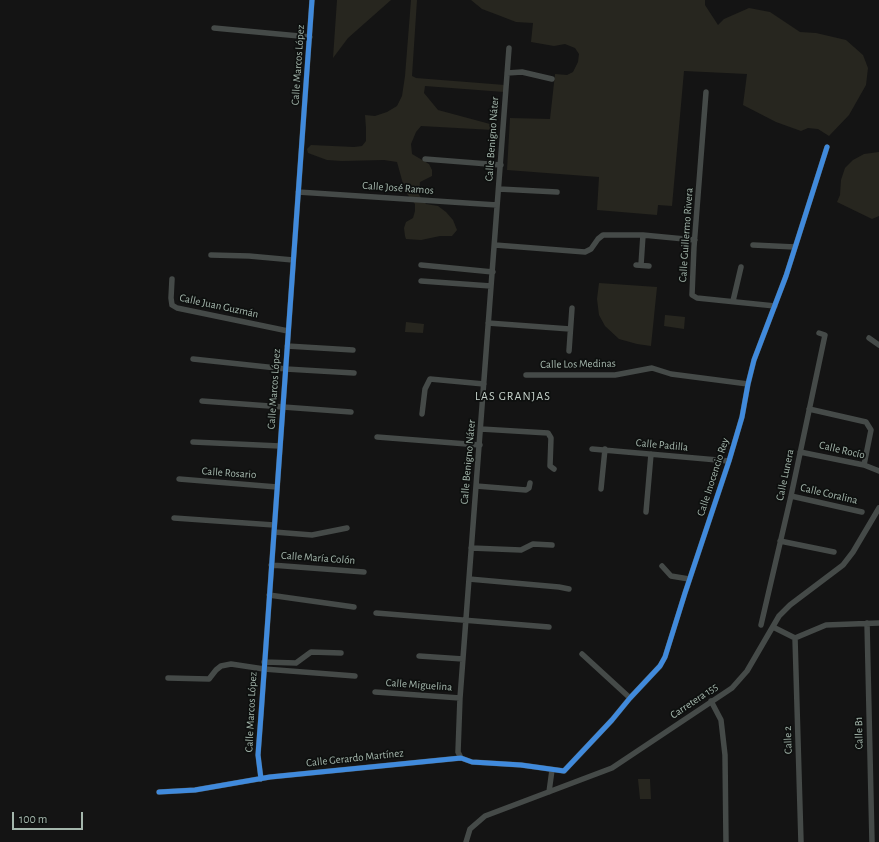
<!DOCTYPE html>
<html>
<head>
<meta charset="utf-8">
<style>
	body { margin:0 }
	#map { position:relative; width:879px; height:842px; overflow:hidden; background:#141414; font-family:"Alegreya Sans",sans-serif }
	canvas { display:block }
	.scale { position:absolute; left:12px; top:812px; width:71px; height:18px; box-sizing:border-box; border:2px solid #a4b6ac; border-top:0; padding-left:5px; font-size:12px; line-height:14px; white-space:nowrap; color:#a4b6ac; -webkit-text-stroke:3px #0e100f; paint-order:stroke }
</style>
</head>
<body>
<div id="map">
<canvas width="879" height="842"></canvas>
<div class="scale">100 m</div>
</div>
<script>
const c = document.querySelector('canvas').getContext('2d');
c.lineJoin = 'round';
function fillPath(path, color) {
  c.fillStyle = color;
  c.fill(path, 'evenodd');
}
function shape(rows) {
  const path = new Path2D();
  for (const r of rows) {
    path.moveTo(r[0], r[1]);
    for (let i = 2; i < r.length; i += 2) path.lineTo(r[i], r[i + 1]);
  }
  return path;
}
function stroke(path, color, width, dash) {
  c.strokeStyle = color;
  c.lineWidth = width;
  c.lineCap = dash ? 'butt' : 'round';
  c.setLineDash(dash || []);
  c.stroke(path);
}
function label(font, color, halo, rows, align = 'center') {
  c.font = font + ' "Alegreya Sans",sans-serif';
  c.lineWidth = 3.5;
  c.setLineDash([]);
  c.textBaseline = 'middle';
  c.strokeStyle = halo;
  c.fillStyle = color;
  for (const [text, x, y, turn = 0] of rows) {
    c.save();
    c.translate(x, y);
    c.rotate((+turn || 0) * Math.PI / 180);
    c.textAlign = isNaN(turn) ? turn : align;
    if (halo) c.strokeText(text, 0, 0);
    c.fillText(text, 0, 0);
    c.restore();
  }
}
const green = shape([
	[337,0,391,0,348,38,333,58],
	[411,0,417,0,412,76,416,78,505,85,504,92,425,86,424,93,438,110,490,124,496,129,493,130,421,126,416,132,411,144,412,154,429,164,432,170,432,176,420,182,419,195,426,204,438,206,446,212,453,220,457,230,452,236,440,236,421,240,406,239,405,236,404,228,406,222,413,218,415,211,415,204,405,191,397,162,384,160,342,161,327,160,308,153,307,149,311,145,354,147,362,146,366,141,366,128,365,115,375,116,387,112,397,106,402,96,405,76],
	[471,0,705,0,705,5,718,25,724,19,749,8,770,12,800,32,816,33,846,40,863,55,868,68,866,85,849,115,829,136,818,129,808,128,801,131,776,122,743,105,747,74,684,71,672,206,658,205,657,215,597,210,599,177,507,170,510,118,550,119,555,74,567,75,573,72,578,62,579,54,575,48,565,44,554,46,531,42,533,23,516,22,498,15,482,9],
	[879,152,879,216,872,219,837,202,840,195,841,180,845,168,853,160,864,154],
	[599,283,657,287,651,346,637,344,619,339,605,326,599,315,597,299],
	[665,315,685,317,684,329,664,326],
	[406,322,424,324,423,333,405,332],
	[638,779,650,779,651,799,640,799]
]);
const minor = shape([
	[214,28,310,37],
	[507,73,522,72,552,79],
	[706,92,694,247,692,295,697,298,775,306],
	[425,159,501,165],
	[499,189,557,192],
	[298,192,497,205],
	[495,245,585,252,591,249,598,239,603,235,643,235,695,240],
	[753,245,795,247],
	[211,255,249,256,293,260],
	[421,265,493,272],
	[636,265,649,266],
	[641,265,643,235],
	[172,279,171,298,172,305,177,308,288,331],
	[421,281,491,286],
	[733,301,741,267],
	[488,323,570,329],
	[869,338,879,345],
	[287,346,353,350],
	[569,351,572,308],
	[193,359,286,369,354,373],
	[526,375,615,375,652,368,671,374,748,384],
	[202,401,351,412],
	[809,409,866,422,871,430,864,465],
	[422,414,425,389,430,379,484,384],
	[481,429,548,433,551,438,550,466,554,469],
	[377,437,480,445],
	[193,442,280,446],
	[592,449,729,461],
	[800,452,864,465,879,471],
	[179,479,277,487],
	[476,486,526,490,529,488,530,483],
	[601,489,605,449],
	[791,496,862,512],
	[646,512,651,454],
	[174,518,274,525],
	[274,532,312,535,347,528],
	[780,541,834,552],
	[471,548,521,550,533,544,552,545],
	[271,565,364,572],
	[662,566,671,576,689,579],
	[469,579,559,587,569,589],
	[269,595,354,607],
	[376,613,549,627],
	[867,623,872,842],
	[761,625,791,496,825,335,819,333],
	[773,627,795,638],
	[795,638,801,842],
	[795,638,826,625,879,623],
	[582,654,630,698],
	[419,656,463,659],
	[264,662,296,663,311,652,341,653],
	[168,678,209,679,216,670,221,666,231,664,264,669,355,676],
	[375,692,460,698],
	[711,701,721,720,725,755,726,842],
	[461,758,458,752,460,698,509,48],
	[261,779,258,755,261,715,312,0],
	[159,792,195,790,270,777,461,758,472,762,521,765,564,771,612,720,630,698,660,666,665,657,685,593,729,461,742,417,748,384,754,360,786,276,827,147],
	[549,792,552,770],
	[466,842,470,829,485,816,612,768,732,688,747,671,779,616,790,605,843,565,853,552,879,508]
]);
const cycleway = shape([
	[261,779,258,755,261,715,312,0],
	[159,792,195,790,270,777,461,758,472,762,521,765,564,771,612,720,630,698,660,666,665,657,685,593,729,461,742,417,748,384,754,360,786,276,827,147]
]);
const streetNames = [
	["Calle Marcos López",298,65,-86],
	["Calle Benigno Náter",492,139,-86],
	["Calle José Ramos",398,188,4],
	["Calle Guillermo Rivera",686,235,-86],
	["Calle Juan Guzmán",219,306,12],
	["Calle Los Medinas",578,364,-1],
	["Calle Marcos López",274,389,-86],
	["Calle Padilla",662,445,5],
	["Calle Rocío",842,450,13],
	["Calle Benigno Náter",468,462,-85],
	["Calle Rosario",229,473,4],
	["Calle Lunera",785,475,-78],
	["Calle Inocencio Rey",713,477,-72],
	["Calle Coralina",829,494,13],
	["Calle María Colón",318,558,4],
	["Calle Miguelina",419,685,4],
	["Carretera 155",694,701,-34],
	["Calle Marcos López",251,712,-87],
	["Calle B1",859,733,-91],
	["Calle 2",788,740,-92],
	["Calle Gerardo Martínez",355,758,-6]
];
const neighbourhoodNames = [
	["LAS GRANJAS",513,396]
];
fillPath(green, '#27261f');
stroke(minor, '#454a48', 5.5);
stroke(cycleway, '#408adc', 5);
label('11px', '#a4b6ac', '#0e100f', streetNames);
c.letterSpacing = '1px';
label('12px', '#c6d2cb', '#0e100f', neighbourhoodNames);
c.letterSpacing = '0px';
</script>
</body>
</html>
